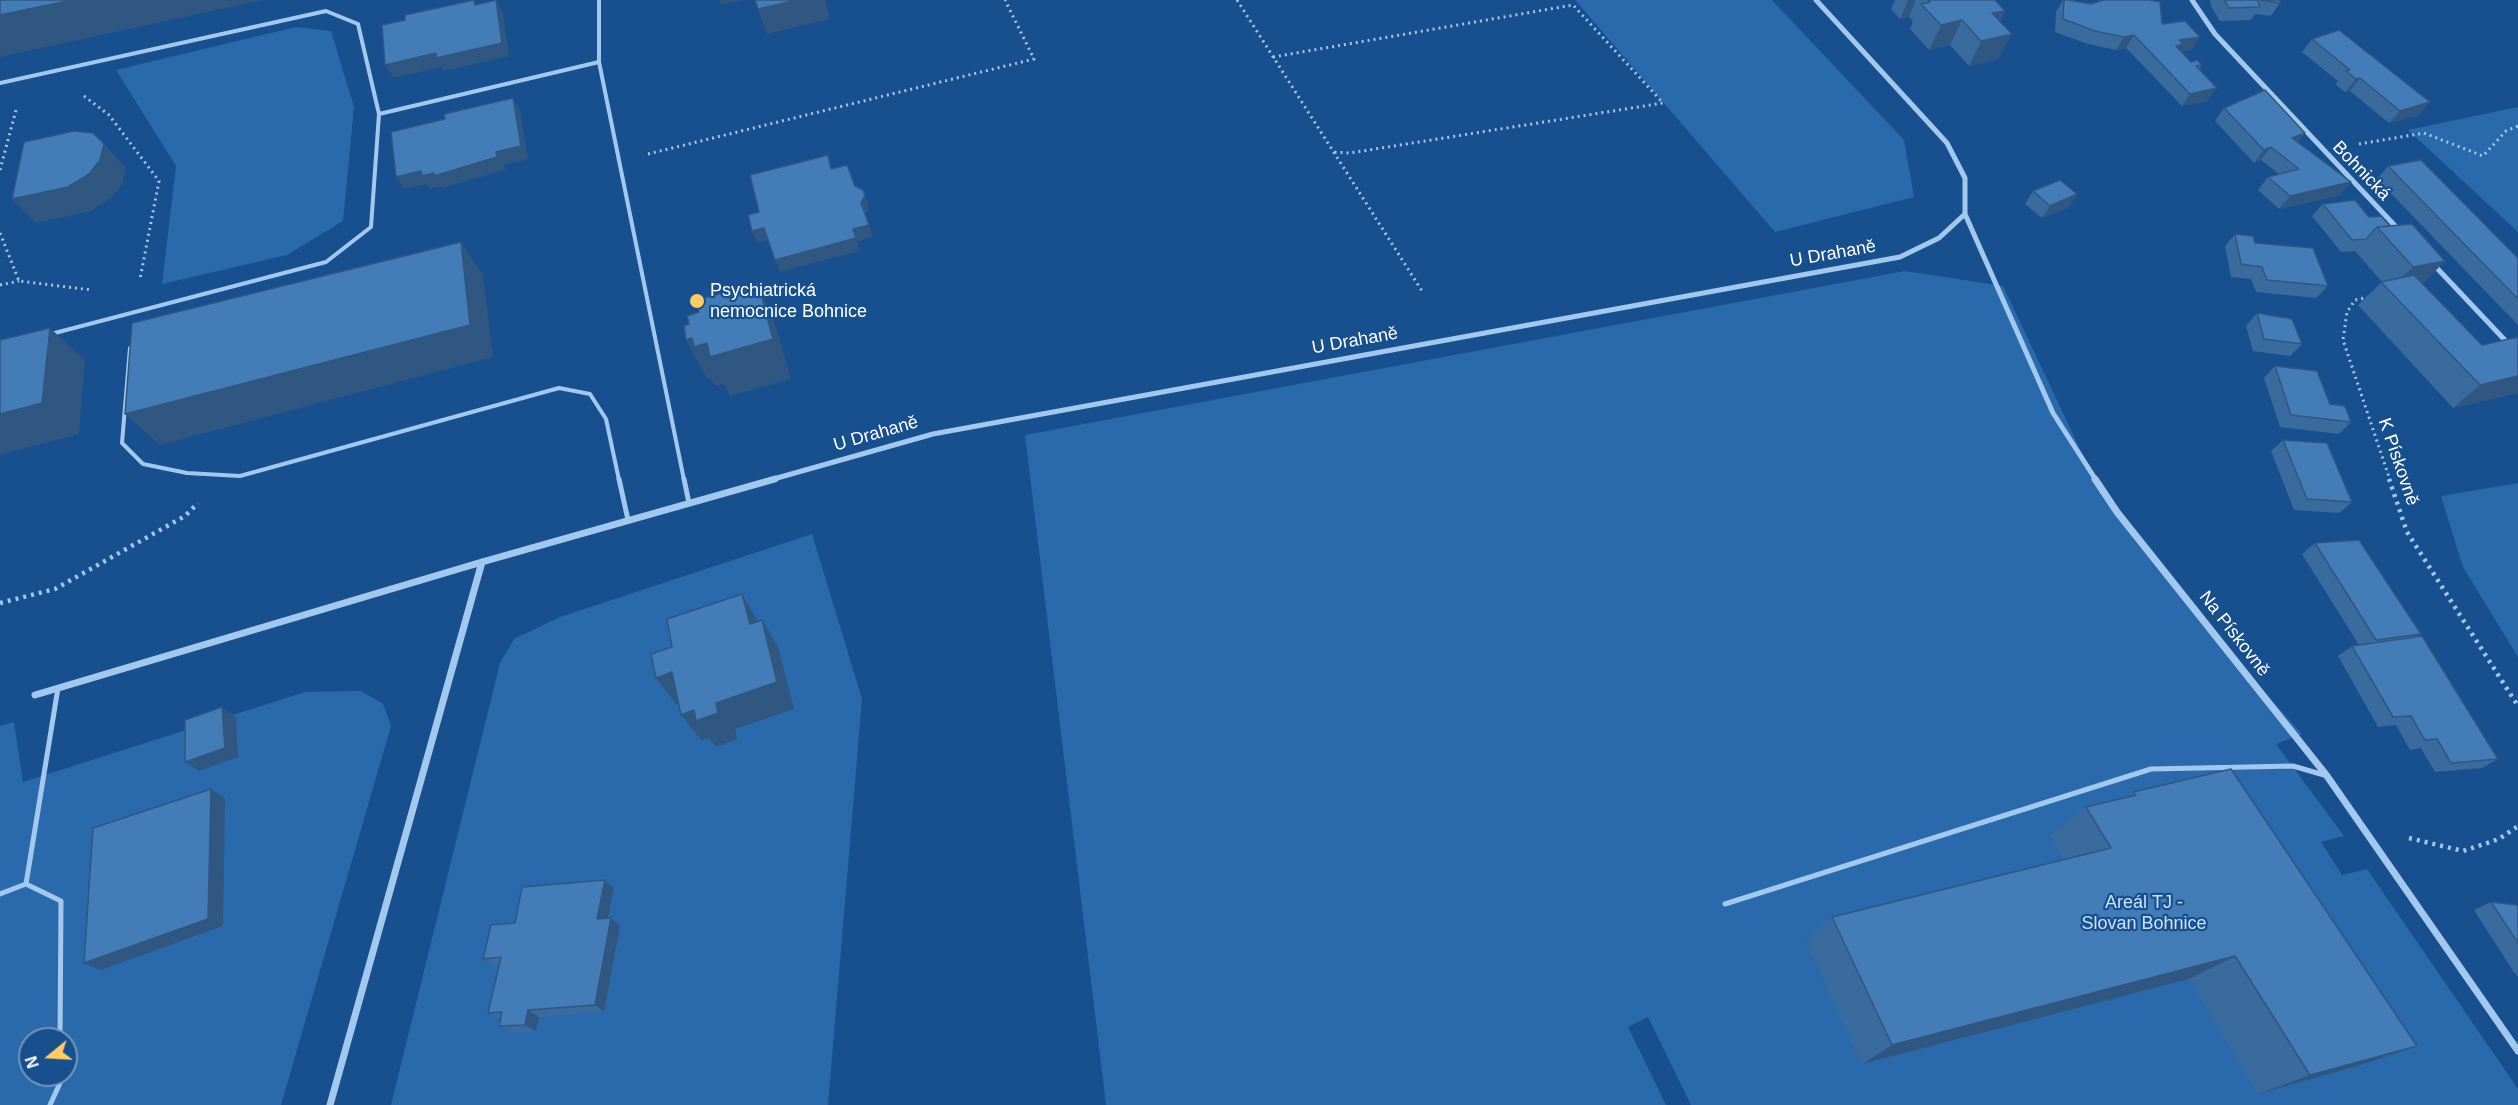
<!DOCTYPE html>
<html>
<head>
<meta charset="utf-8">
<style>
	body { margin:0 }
	#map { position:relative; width:2518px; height:1105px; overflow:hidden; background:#184f8e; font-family:Arial,sans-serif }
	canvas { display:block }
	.north { position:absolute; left:18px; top:1027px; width:60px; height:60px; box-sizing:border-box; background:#184f8e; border:2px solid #7495bb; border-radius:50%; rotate:252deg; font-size:16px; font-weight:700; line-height:24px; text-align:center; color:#fff }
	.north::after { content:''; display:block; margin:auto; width:21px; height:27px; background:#ffcc61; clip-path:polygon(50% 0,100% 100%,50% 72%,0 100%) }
</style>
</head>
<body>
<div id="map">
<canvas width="2518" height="1105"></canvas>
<div class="north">N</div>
</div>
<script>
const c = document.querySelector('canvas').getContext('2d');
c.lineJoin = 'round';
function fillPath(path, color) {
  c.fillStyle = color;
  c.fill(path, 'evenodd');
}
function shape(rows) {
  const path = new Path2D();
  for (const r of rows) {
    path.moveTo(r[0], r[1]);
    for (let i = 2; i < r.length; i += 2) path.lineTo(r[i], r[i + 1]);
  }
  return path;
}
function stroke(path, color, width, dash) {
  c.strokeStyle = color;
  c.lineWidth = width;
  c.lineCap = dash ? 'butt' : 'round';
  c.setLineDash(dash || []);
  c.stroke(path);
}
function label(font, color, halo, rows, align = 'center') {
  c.font = font + ' Arial,sans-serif';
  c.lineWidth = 4.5;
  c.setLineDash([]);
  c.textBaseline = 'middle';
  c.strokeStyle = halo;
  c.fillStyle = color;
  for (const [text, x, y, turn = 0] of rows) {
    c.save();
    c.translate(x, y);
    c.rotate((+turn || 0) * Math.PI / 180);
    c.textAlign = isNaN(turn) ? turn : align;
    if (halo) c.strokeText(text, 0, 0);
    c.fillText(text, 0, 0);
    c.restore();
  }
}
const green = shape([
	[1575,0,1772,0,1904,140,1914,197,1775,232],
	[296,27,331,31,354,107,343,221,287,255,162,284,176,166,116,70],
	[2518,107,2518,232,2408,130],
	[1905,271,2003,286,2096,483,2248,674,2302,734,2276,744,2344,836,2321,842,2342,875,2367,869,2518,1089,2518,1105,1691,1105,1648,1017,1628,1027,1666,1105,1106,1105,1025,435],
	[2518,483,2518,657,2463,567,2441,496],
	[812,534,862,699,828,1105,391,1105,500,663,514,639,560,617],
	[361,691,383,704,391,726,281,1105,0,1105,0,726,14,722,23,782,305,692],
	[30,1039,66,1039,66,1075,30,1075]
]);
const pathFar1 = shape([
	[1237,0,1422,291],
	[1273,57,1573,5,1663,103,1350,153,1333,152],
	[84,96,109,115,159,181,140,279],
	[2359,144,2424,133,2483,156,2506,131,2518,126],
	[648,154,1034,59,1005,0],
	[0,170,16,110],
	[0,233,19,281,92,290],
	[0,285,19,281],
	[2369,297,2355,300,2347,312,2343,340,2390,480]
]);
const path = shape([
	[2389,479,2407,532,2518,706],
	[0,603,55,589,185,516,198,503],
	[2409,838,2463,851,2499,839,2518,826]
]);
const laneFar1 = shape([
	[599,0,599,62,684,480],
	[0,83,326,11,358,24,379,114,371,227,326,262,51,334],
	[379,114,599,62],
	[130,348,122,443,143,464,187,473,240,476,559,388,590,394,606,419,619,480]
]);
const lane = shape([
	[619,479,628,520],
	[684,479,689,503],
	[26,884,58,688],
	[0,894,26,884,61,901,60,1039],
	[1725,904,2151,769,2293,766,2324,775],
	[50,1105,60,1083,60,1075]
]);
const streetFar1 = shape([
	[1816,0,1947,143,1965,178,1965,214,2053,413,2096,480],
	[2192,0,2215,34,2399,230],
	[2434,265,2518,354],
	[770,480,933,434,1900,257,1939,238,1965,214]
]);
const street = shape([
	[2095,479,2117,512,2327,776,2518,1051],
	[35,695,482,562,775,479],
	[330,1105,482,562]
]);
const wall = shape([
	[1895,0,1995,0,2005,11,2000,21,1999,59,1969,66,1950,45,1929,50,1910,29,1913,21,1909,17,1900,19,1891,9],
	[2063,0,2069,0,2091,4,2097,2,2099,0,2150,0,2162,24,2192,50,2181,51,2191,62,2202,65,2199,70,2207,101,2182,106,2126,48,2116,50,2088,44,2055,32,2056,12],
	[2210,0,2280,0,2280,3,2271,16,2255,14,2251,20,2220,21,2212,8],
	[2312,39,2419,115,2389,123,2350,91,2345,92,2335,84,2338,81,2302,52],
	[2224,108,2305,133,2298,142,2351,182,2340,195,2279,209,2258,190,2268,177,2279,174,2261,160,2254,163,2215,121],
	[2388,166,2518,258,2518,325,2377,179],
	[2033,191,2077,194,2069,207,2042,218,2025,204],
	[2323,204,2369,217,2381,216,2423,284,2518,393,2453,408,2358,305,2382,282,2355,251,2341,252,2312,216],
	[2235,234,2255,243,2328,286,2316,298,2256,292,2251,279,2231,277,2225,246],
	[2257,313,2302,344,2290,356,2253,351,2246,326],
	[2275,366,2330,404,2351,422,2339,434,2280,427,2264,378],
	[2283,440,2352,502,2339,513,2294,510,2271,451],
	[2315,543,2421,634,2418,636,2498,759,2482,768,2435,772,2421,748,2410,750,2396,725,2378,727,2338,656,2352,646,2359,645,2302,554],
	[2133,792,2417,1046,2361,1065,2258,1094,2189,979,1862,1064,1806,941,1832,917,2064,860,2050,836,2086,807,2127,797],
	[614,888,608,919,620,926,604,1012,539,1017,536,1031,510,1033,499,1026,501,1019,499,1019,488,1013,499,965,494,966,483,959,515,923],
	[2491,902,2518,905,2518,977,2513,971,2474,910]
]);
const shadedWall = shape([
	[0,0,263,0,0,57],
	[496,0,503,13,509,56,444,71,441,67,394,78,385,65],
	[719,0,743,0,721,5],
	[797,0,825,0,830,19,767,34,758,9],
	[1908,0,1916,0,1909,17,1900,19],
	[2005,11,1992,36,1992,13],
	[1962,20,1950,45,1929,50,1941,25],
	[2012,34,1999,59,1969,66,1981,41],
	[2134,35,2126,48,2116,50,2124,37],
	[2200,37,2192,50,2171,53,2179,40],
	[2360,78,2350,91,2345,92,2356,79],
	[2217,88,2207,101,2182,106,2190,94],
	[513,98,520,110,528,159,504,165,505,170,442,188,441,186,430,189,427,184,404,189,396,177,496,152],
	[2430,102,2419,115,2389,123,2400,111],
	[2305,133,2295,146,2292,138],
	[104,144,126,168,122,185,111,198,91,211,36,223,12,199],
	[2271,147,2261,160,2254,163,2264,150],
	[2351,182,2340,195,2279,209,2290,196],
	[2077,194,2069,207,2042,218,2050,206],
	[865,195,869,208,865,216,861,203],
	[869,225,873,237,857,242,853,229],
	[764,228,769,240,757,243,752,231],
	[856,238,860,251,780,272,775,260],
	[461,242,483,275,493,357,160,445,125,414],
	[2445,261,2422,285,2389,290,2413,267],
	[758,283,775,324,791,379,730,396,724,384,715,386,710,378,707,379,686,340,692,338],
	[50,328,85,360,79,434,0,455,0,414],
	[2518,376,2518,393,2453,408,2480,385],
	[742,594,759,623,750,624],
	[762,620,778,647,794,709,735,729,737,739,716,747,709,738,701,740,681,715,716,703],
	[672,672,692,699,676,704,656,678],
	[222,707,236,717,238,757,199,771,185,762],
	[211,789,225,798,223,926,101,970,84,963],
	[605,880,614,888,606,927,597,919],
	[611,918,620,926,604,1012,595,1005],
	[2235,956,2189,979,1862,1064,1892,1045],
	[528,1010,539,1017,536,1031,525,1025],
	[2417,1046,2361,1065,2258,1094,2310,1075]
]);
const building = shape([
	[0,0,72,0,0,15,0,0],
	[474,0,475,5,496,0,502,43,436,58,436,53,385,65,382,25,405,20,405,15,474,0],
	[755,0,797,0,758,9,755,0],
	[1928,0,1995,0,2005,11,1992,13,2012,34,1981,41,1962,20,1941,25,1921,4,1930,2,1928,0],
	[2064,0,2069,0,2091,4,2104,0,2149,0,2160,2,2162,24,2185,21,2200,37,2179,40,2183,44,2176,46,2191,62,2197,60,2202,65,2196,66,2217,88,2190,94,2134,35,2124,37,2095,31,2063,19,2064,0],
	[2224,0,2257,0,2260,7,2229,8,2224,0],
	[2259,0,2280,0,2280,3,2259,0],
	[2339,30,2430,102,2400,111,2360,78,2356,79,2346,71,2350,70,2312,39,2339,30],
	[2265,90,2305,133,2292,138,2351,182,2290,196,2268,177,2299,169,2271,147,2264,150,2224,108,2265,90],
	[513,98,521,146,496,152,497,157,434,176,434,173,422,176,421,171,396,177,391,132,445,119,444,114,513,98],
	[74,131,93,133,104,144,100,160,89,174,68,187,12,199,24,142,74,131],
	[828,155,831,169,847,165,855,186,863,190,865,195,861,203,869,225,853,229,856,238,775,260,764,228,752,231,748,215,759,212,750,175,828,155],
	[2421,160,2518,258,2518,299,2388,166,2421,160],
	[2060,180,2077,194,2050,206,2033,191,2060,180],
	[2355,200,2369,217,2381,216,2390,226,2377,227,2366,239,2352,240,2323,204,2355,200],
	[2412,224,2445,261,2413,267,2377,227,2412,224],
	[2235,234,2253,236,2255,243,2313,248,2328,286,2267,280,2262,267,2241,264,2235,234],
	[461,242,470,325,125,414,132,323,461,242],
	[2414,275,2482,345,2518,337,2518,376,2480,385,2381,282,2414,275],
	[758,283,773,339,710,357,707,343,694,347,692,338,686,340,684,326,689,324,687,316,699,312,696,300,758,283],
	[2257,313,2292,319,2302,344,2264,339,2257,313],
	[50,328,42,403,0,414,0,340,50,328],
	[2275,366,2317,371,2330,404,2345,406,2351,422,2291,415,2275,366],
	[2283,440,2327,443,2352,502,2307,499,2283,440],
	[2359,540,2421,634,2376,640,2315,543,2359,540],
	[742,594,750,624,762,620,777,682,716,703,718,713,696,721,694,710,681,715,672,672,656,678,651,654,672,647,667,619,742,594],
	[2422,636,2498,759,2451,763,2437,739,2425,740,2411,716,2393,717,2352,646,2422,636],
	[222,707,225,748,185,762,185,720,222,707],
	[2231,769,2417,1046,2310,1075,2235,956,1892,1045,1832,917,2111,848,2086,807,2136,795,2133,792,2231,769],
	[211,789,208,919,84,963,93,828,211,789],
	[605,880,597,919,611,918,595,1005,528,1010,525,1025,499,1026,502,1012,488,1013,501,957,483,959,491,925,515,923,522,887,605,880],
	[2491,902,2518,905,2518,943,2491,902]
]);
const markers = [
	[697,301,8,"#ffcc61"]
];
const streetNames = [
	["Bohnická",2361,171,46],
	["U Drahaně",1833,254,-10],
	["U Drahaně",1355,341,-10],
	["U Drahaně",876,434,-16],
	["K Pískovně",2398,462,71],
	["Na Pískovně",2234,634,52]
];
const poiNames = [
	["Psychiatrická",710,291],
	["nemocnice Bohnice",710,312]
];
const parkNames = [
	["Areál TJ -",2144,903],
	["Slovan Bohnice",2144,924]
];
fillPath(green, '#2a6aac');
stroke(pathFar1, '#a3c8ef', 3, [2, 4]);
stroke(path, '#a3c8ef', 4.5, [3, 5]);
stroke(laneFar1, '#a3c8ef', 4);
stroke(lane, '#a3c8ef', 5);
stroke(streetFar1, '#a3c8ef', 5);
stroke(street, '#a3c8ef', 7);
fillPath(wall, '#3a6b9e');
fillPath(shadedWall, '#305781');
fillPath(building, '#447cb8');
stroke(building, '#305781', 1.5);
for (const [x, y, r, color] of markers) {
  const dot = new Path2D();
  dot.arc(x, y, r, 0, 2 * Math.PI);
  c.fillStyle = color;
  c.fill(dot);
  stroke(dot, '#184f8e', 2);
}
label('18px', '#fff', '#184f8e', streetNames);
label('18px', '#fff', '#184f8e', poiNames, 'left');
label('18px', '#cae2fb', '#184f8e', parkNames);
</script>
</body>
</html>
